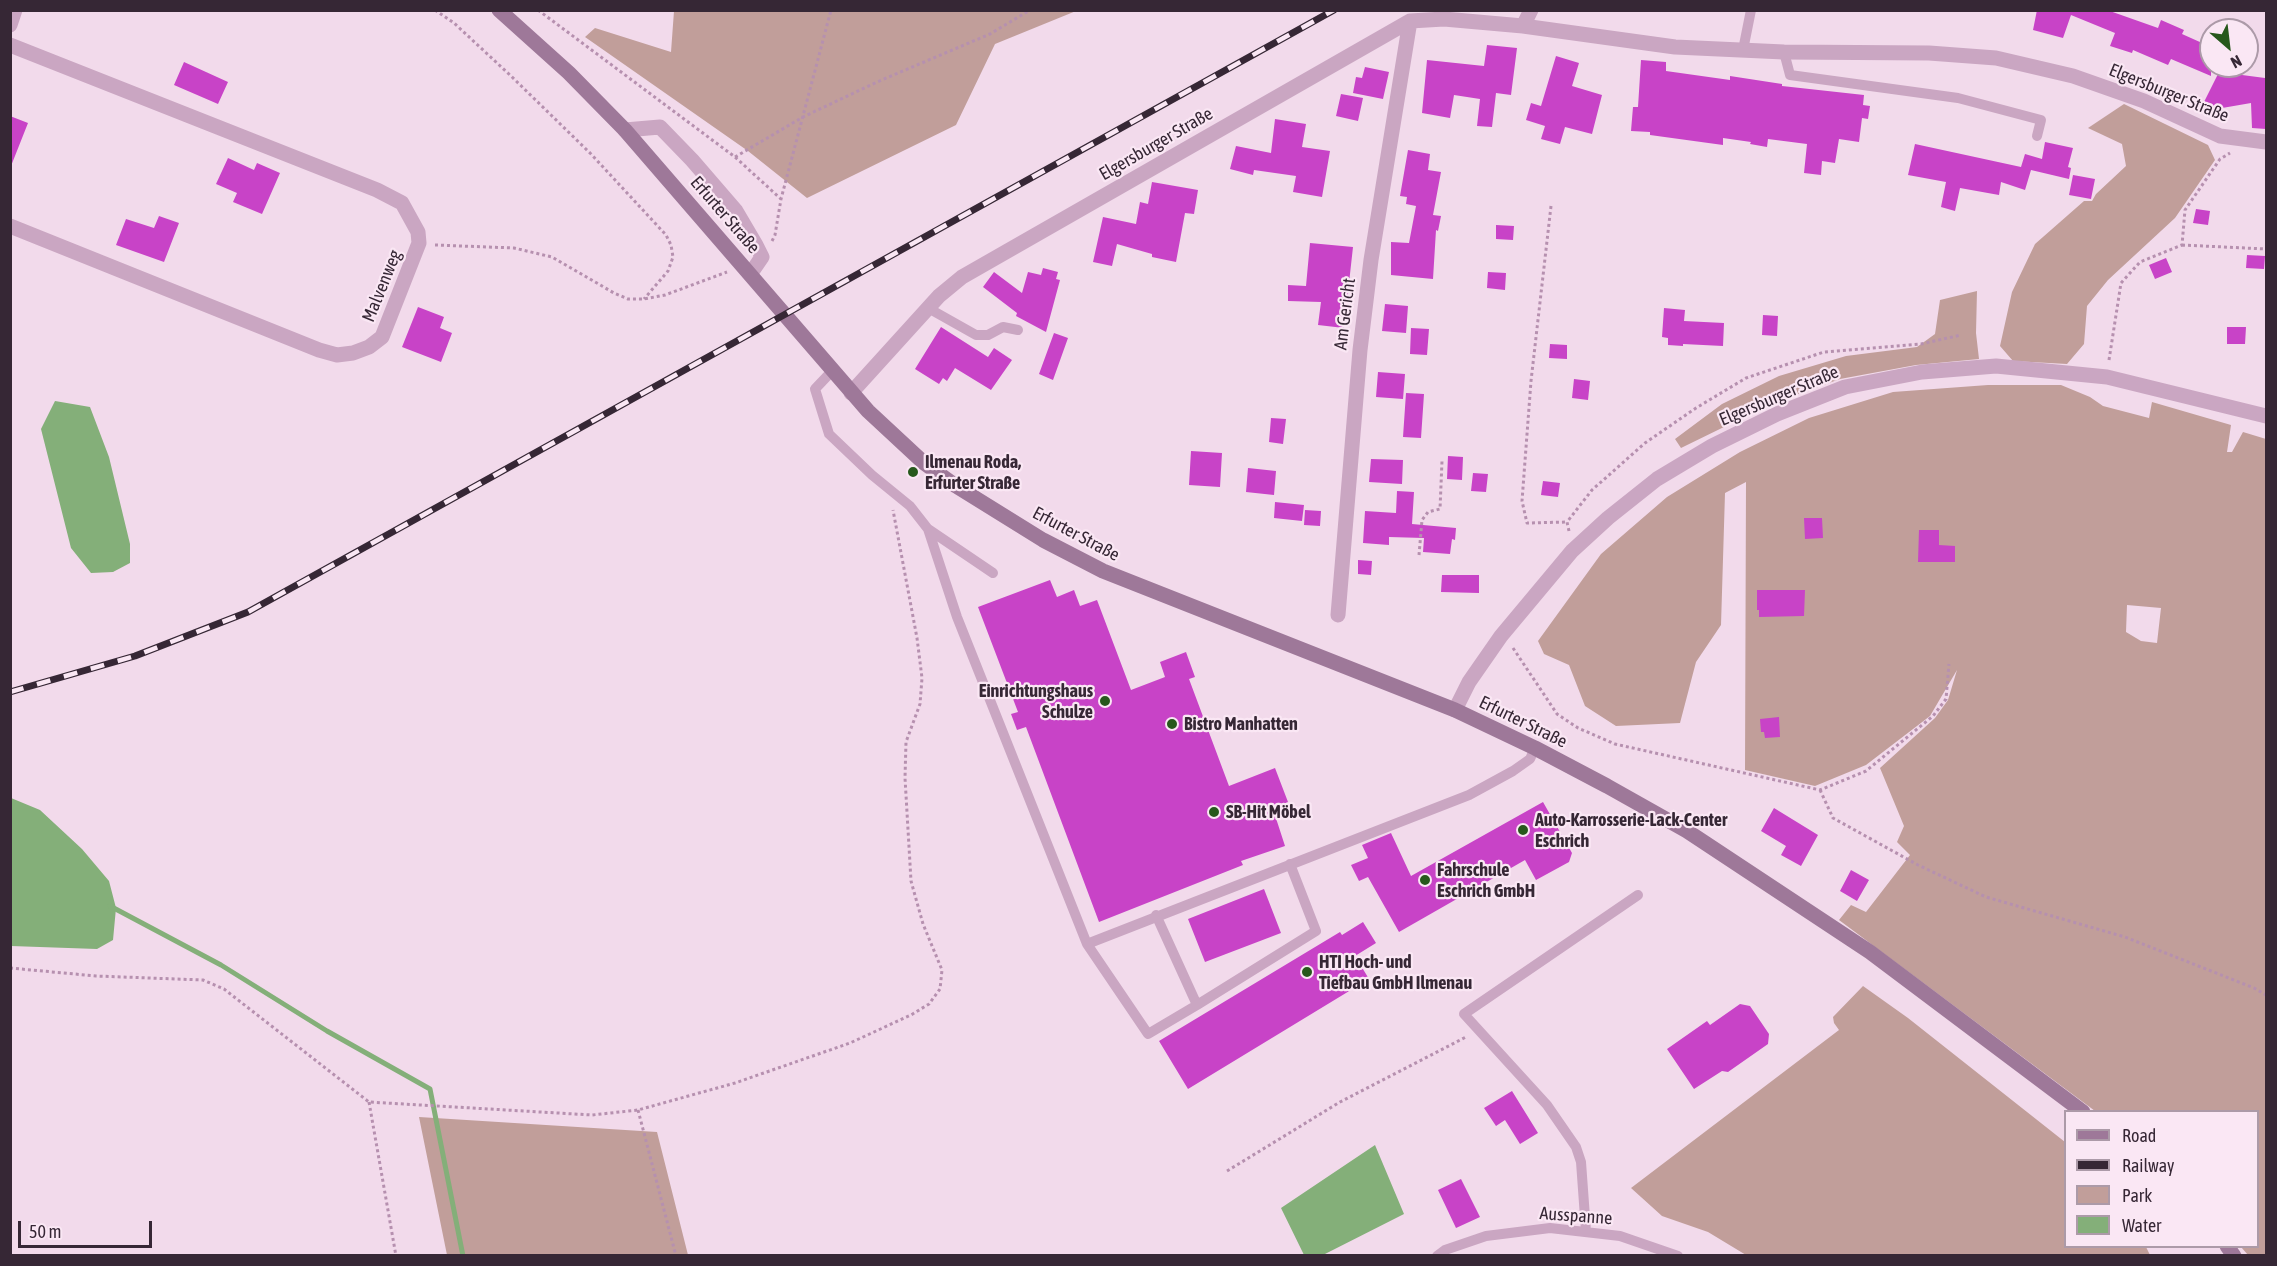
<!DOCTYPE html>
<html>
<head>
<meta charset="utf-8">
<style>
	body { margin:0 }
	#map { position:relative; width:2277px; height:1266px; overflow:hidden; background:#f2daeb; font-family:"Asap Condensed",sans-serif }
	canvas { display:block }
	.frame { position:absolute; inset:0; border:12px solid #362735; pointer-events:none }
	.legend { position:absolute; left:2064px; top:1110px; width:195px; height:138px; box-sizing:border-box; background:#fae7f4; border:2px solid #ac9aa8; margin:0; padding:8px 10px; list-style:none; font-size:18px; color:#362735 }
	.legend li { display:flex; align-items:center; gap:12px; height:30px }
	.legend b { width:30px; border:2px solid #ac9aa8 }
	.north { position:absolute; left:2199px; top:18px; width:60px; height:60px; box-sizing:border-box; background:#fae7f4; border:2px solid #ac9aa8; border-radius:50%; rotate:152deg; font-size:16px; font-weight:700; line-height:24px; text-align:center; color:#362735 }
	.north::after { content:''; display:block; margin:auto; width:21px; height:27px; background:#27581c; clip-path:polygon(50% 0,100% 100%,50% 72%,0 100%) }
	.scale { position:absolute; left:18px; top:1221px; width:134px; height:27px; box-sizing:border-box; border:3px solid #362735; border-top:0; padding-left:8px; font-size:18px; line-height:21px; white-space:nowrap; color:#362735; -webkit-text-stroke:4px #fae7f4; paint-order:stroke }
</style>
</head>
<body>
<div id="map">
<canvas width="2277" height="1266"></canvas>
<div class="frame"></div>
<ul class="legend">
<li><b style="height:8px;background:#9e7899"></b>Road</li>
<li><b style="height:8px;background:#362735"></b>Railway</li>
<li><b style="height:16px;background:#c19e9a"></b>Park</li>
<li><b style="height:16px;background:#84af79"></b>Water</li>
</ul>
<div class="north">N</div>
<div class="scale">50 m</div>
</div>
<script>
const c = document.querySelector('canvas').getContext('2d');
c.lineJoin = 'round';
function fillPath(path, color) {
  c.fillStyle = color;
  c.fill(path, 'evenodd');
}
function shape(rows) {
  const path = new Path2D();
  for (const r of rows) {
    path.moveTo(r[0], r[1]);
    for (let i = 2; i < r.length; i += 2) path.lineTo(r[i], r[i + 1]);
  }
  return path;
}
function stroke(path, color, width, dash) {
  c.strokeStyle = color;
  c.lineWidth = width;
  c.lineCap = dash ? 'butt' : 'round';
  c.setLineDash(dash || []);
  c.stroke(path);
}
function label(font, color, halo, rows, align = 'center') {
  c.font = font + ' "Asap Condensed",sans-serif';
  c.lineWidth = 4.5;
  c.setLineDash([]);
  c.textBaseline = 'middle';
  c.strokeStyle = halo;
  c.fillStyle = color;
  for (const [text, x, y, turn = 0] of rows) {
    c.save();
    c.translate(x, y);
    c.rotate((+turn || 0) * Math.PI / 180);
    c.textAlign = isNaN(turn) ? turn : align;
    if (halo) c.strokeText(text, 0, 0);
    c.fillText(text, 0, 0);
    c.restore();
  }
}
const green = shape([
	[674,11,674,10,1076,11,995,44,956,125,807,198,748,151,585,37,595,28,671,52],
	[2124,104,2208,145,2215,160,2175,218,2108,280,2087,306,2084,344,2067,364,2013,361,2000,346,2012,292,2035,244,2084,201,2092,201,2096,194,2126,166,2122,144,2088,128],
	[1977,291,1976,333,1979,359,1916,365,1840,379,1771,404,1681,448,1675,439,1722,404,1779,376,1846,356,1917,347,1935,334,1940,300],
	[1988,385,2061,385,2090,397,2103,406,2149,418,2152,402,2231,425,2227,452,2232,452,2243,432,2266,439,2266,1255,2248,1255,2241,1247,2258,1246,2258,1112,2095,1111,1839,920,1851,905,1866,912,1910,855,1897,842,1904,826,1880,768,1935,718,1948,700,1957,670,1930,716,1866,765,1815,786,1745,770,1746,482,1725,493,1721,625,1696,662,1680,723,1616,726,1585,706,1569,665,1544,654,1538,641,1601,554,1667,497,1740,452,1809,418,1893,392],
	[2127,605,2161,608,2157,643,2141,641,2126,632],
	[1863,986,1908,1018,2065,1142,2066,1246,2146,1247,2150,1255,1746,1255,1708,1232,1662,1216,1631,1188,1839,1030,1834,1023,1833,1017],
	[419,1117,657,1132,688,1255,447,1255]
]);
const water = shape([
	[55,401,90,407,109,457,130,544,130,563,113,572,91,573,71,548,41,429],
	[11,798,40,810,82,849,109,881,116,908,113,940,97,949,11,946],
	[1375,1145,1404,1214,1323,1255,1304,1255,1281,1208]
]);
const stream = shape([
	[110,906,221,965,327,1031,430,1089,463,1256]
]);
const building = shape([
	[2037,10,2107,10,2158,28,2161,20,2184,30,2182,34,2211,47,2211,76,2171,59,2168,65,2133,50,2132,53,2110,46,2115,33,2071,15,2063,38,2033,30],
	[1487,45,1517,48,1511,95,1496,93,1492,127,1477,126,1480,99,1454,95,1450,118,1422,113,1427,60,1484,66],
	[1556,56,1579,63,1572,86,1602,95,1592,134,1565,127,1560,144,1541,139,1545,126,1526,120,1531,103,1541,106],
	[1641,60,1666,62,1666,71,1730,80,1730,76,1782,84,1782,86,1864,95,1863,105,1870,106,1868,119,1862,118,1859,142,1839,139,1835,163,1822,161,1821,175,1804,173,1807,144,1768,139,1767,147,1750,144,1751,142,1723,138,1723,145,1650,135,1650,132,1631,131,1633,107,1638,107],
	[184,62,228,82,218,104,174,85],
	[1365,67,1389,72,1383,99,1353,93,1356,77,1362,78],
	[2219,72,2265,78,2266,129,2252,128,2251,103,2199,112],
	[1341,94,1363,98,1358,121,1336,116],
	[10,116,28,123,11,166,10,165],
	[1275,119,1306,124,1302,147,1330,151,1322,197,1293,192,1296,176,1254,170,1253,175,1230,169,1236,146,1271,153],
	[2045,142,2073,148,2068,167,2071,168,2069,179,2031,170,2025,190,2001,182,1999,195,1960,188,1955,211,1941,207,1946,182,1908,175,1915,144,2021,167,2025,154,2042,159],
	[1408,150,1430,154,1428,170,1441,172,1433,215,1441,216,1438,231,1436,230,1433,279,1391,275,1391,242,1409,243,1416,206,1406,204,1407,197,1400,196],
	[228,158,254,170,257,163,280,173,262,214,233,202,237,193,216,184],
	[2073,175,2095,179,2091,199,2069,195],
	[1152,182,1198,190,1194,214,1185,213,1176,262,1152,257,1152,254,1117,244,1112,266,1093,262,1103,217,1136,224,1140,202,1148,204],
	[2196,209,2210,211,2208,225,2193,223],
	[159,216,179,223,164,262,116,245,126,219,154,228],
	[1496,225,1514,226,1513,240,1496,239],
	[1310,243,1353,247,1344,328,1318,325,1321,302,1288,301,1288,285,1306,286],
	[2247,255,2265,256,2264,269,2246,268],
	[2166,258,2172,272,2155,279,2149,265],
	[1043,268,1058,272,1056,279,1060,280,1046,332,1016,316,1017,313,983,287,994,272,1022,293,1028,272,1041,275],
	[1488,272,1506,273,1505,290,1487,288],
	[1385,304,1408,306,1406,333,1382,331],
	[418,307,444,317,440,328,452,333,441,362,402,347],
	[1664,308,1685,310,1684,321,1724,323,1723,346,1683,344,1683,346,1668,345,1668,338,1662,337],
	[1763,315,1778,316,1777,336,1762,335],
	[941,327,988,357,994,348,1012,360,991,390,955,368,947,381,943,378,939,384,915,369],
	[2227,327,2246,327,2245,344,2227,344],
	[1411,328,1429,329,1427,355,1410,354],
	[1054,333,1068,338,1053,380,1039,374],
	[1550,344,1567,345,1567,359,1549,358],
	[1378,372,1405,374,1403,399,1376,397],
	[1574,379,1590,381,1588,400,1572,398],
	[1406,393,1424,394,1421,438,1403,437],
	[1271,418,1286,419,1283,444,1269,442],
	[1191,451,1222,453,1220,487,1189,485],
	[1448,456,1463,457,1462,480,1447,479],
	[1371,459,1403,460,1402,484,1369,482],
	[1248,468,1276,471,1274,495,1246,492],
	[1473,473,1488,474,1486,492,1471,491],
	[1543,481,1560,483,1558,497,1541,495],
	[1397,491,1414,492,1412,524,1456,528,1455,540,1452,539,1450,554,1423,552,1424,538,1389,537,1389,545,1363,543,1365,511,1396,513],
	[1275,502,1304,505,1302,521,1274,518],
	[1305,510,1321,511,1320,526,1304,525],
	[1804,518,1822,518,1823,538,1805,539],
	[1919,530,1939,530,1939,545,1955,546,1955,562,1918,562],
	[1358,560,1372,561,1371,575,1358,574],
	[1442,575,1479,575,1479,593,1441,592],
	[1050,580,1057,597,1074,590,1080,606,1097,600,1131,690,1165,677,1160,662,1186,652,1195,677,1189,679,1229,786,1275,768,1288,802,1273,809,1285,846,1241,861,1243,865,1099,922,1026,727,1017,730,1011,714,1018,712,978,607],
	[1757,590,1805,590,1804,616,1759,617,1759,610,1757,610],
	[1779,717,1780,737,1765,738,1764,732,1761,732,1760,719],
	[1543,802,1572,853,1569,862,1536,880,1525,860,1399,932,1368,877,1359,881,1351,865,1368,858,1362,845,1391,833,1411,876],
	[1774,808,1818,835,1801,866,1781,855,1786,846,1761,831],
	[1851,870,1869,880,1857,901,1840,891],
	[1264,889,1281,933,1205,962,1188,919],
	[1363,922,1376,943,1355,956,1369,979,1188,1089,1159,1041,1340,932,1342,935],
	[1740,1004,1750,1006,1769,1034,1768,1044,1728,1072,1722,1071,1694,1089,1667,1049,1707,1021,1710,1025],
	[1512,1091,1538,1133,1520,1144,1505,1120,1496,1126,1484,1108],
	[1461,1179,1480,1217,1456,1228,1438,1190]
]);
const path = shape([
	[435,10,454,23,511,76,591,154,666,235,671,245,673,257,668,271,644,299],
	[538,10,735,157,781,199],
	[735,157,803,117,877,82,990,34,1030,10],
	[1551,206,1531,381,1522,501,1527,523,1567,522],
	[772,241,775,235,781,199,831,10],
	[435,245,514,248,552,257,614,293,628,299,644,299,665,295,727,272],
	[2182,245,2266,249],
	[2109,360,2121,283,2140,262,2182,245,2185,210,2220,159,2230,153],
	[1569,531,1567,522,1592,490,1645,443,1696,408,1746,378,1824,352,1921,344,1961,335],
	[1419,555,1422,520,1428,512,1440,509,1442,461],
	[1513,648,1557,714,1578,728,1615,744,1820,790,1866,771,1933,716,1946,699,1949,664],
	[1820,790,1833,818,1918,865,1986,897,2125,937,2254,988,2266,995],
	[10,968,96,976,203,980,224,989,369,1102,592,1115,638,1110,735,1083,850,1043,911,1015,929,1004,940,989,942,970,923,924,911,881,905,778,906,742,920,704,922,678,917,638,893,510],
	[369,1102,396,1256],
	[638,1110,676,1256],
	[1227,1171,1340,1102,1466,1037]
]);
const lane = shape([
	[1743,50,1751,10],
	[1784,52,1790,75,1958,98,2041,120,2037,136],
	[928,308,976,335,988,335,1003,327,1018,330],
	[833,370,815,389,829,434,872,475,910,506,928,529,957,617,1087,944,1469,795,1513,771,1530,759,1535,748],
	[928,529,993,573],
	[1087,944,1148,1034,1197,1005,1156,915],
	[1197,1005,1316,931,1290,864],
	[1586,1231,1581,1162,1576,1147,1547,1105,1464,1014,1638,895],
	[1437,1256,1445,1250,1486,1236,1550,1228,1620,1236,1678,1256]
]);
const street = shape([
	[10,25,15,10],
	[1523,26,1531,10],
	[10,45,377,190,402,203,418,232,419,243,382,337,369,347,353,353,337,355,319,350,10,226],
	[625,130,660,127,692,160,736,211,756,245,762,257,751,273],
	[851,393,939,296,962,277,1410,21,1444,19,1523,26,1675,47,1784,52,1929,53,1996,58,2073,76,2144,101,2220,136,2266,142],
	[1338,615,1360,350,1371,260,1410,21],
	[1455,710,1469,682,1501,636,1572,551,1608,518,1657,479,1712,446,1777,414,1845,387,1922,372,1996,366,2107,377,2266,416]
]);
const secondary = shape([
	[499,10,569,73,625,130,868,411,924,463,956,486,1043,540,1103,571,1455,710,1535,748,1607,786,1687,831,1870,952,2083,1112],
	[2227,1246,2234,1256]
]);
const rail = shape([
	[10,692,135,656,248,612,1334,10]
]);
const markers = [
	[913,472,6,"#27581c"],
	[1105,701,6,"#27581c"],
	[1172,724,6,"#27581c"],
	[1214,812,6,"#27581c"],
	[1523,830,6,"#27581c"],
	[1425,880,6,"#27581c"],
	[1307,972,6,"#27581c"]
];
const streetNames = [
	["Elgersburger Straße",2169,93,22],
	["Elgersburger Straße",1156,144,-30],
	["Erfurter Straße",725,215,49],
	["Malvenweg",382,286,-68],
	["Am Gericht",1345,314,-83],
	["Elgersburger Straße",1779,396,-23],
	["Erfurter Straße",1076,534,28],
	["Erfurter Straße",1523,722,26],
	["Ausspanne",1576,1216,4]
];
const poiNames = [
	["Ilmenau Roda,",925,462],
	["Erfurter Straße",925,483],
	["Einrichtungshaus",1093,691,"right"],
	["Schulze",1093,712,"right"],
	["Bistro Manhatten",1184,724],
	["SB-Hit Möbel",1226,812],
	["Auto-Karrosserie-Lack-Center",1535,820],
	["Eschrich",1535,841],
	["Fahrschule",1437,870],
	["Eschrich GmbH",1437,891],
	["HTI Hoch- und",1319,962],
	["Tiefbau GmbH Ilmenau",1319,983]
];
fillPath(green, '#c19e9a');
fillPath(water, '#84af79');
stroke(stream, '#84af79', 5);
fillPath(building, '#c843c7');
stroke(path, '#b690af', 3, [3, 3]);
stroke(lane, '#caa6c2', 10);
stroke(street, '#caa6c2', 15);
stroke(secondary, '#9e7899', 15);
stroke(rail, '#362735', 7);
stroke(rail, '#fae7f4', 4.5, [14]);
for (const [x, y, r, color] of markers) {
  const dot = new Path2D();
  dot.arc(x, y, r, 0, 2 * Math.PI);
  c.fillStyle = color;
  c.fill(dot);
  stroke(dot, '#fae7f4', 2);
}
label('18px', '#362735', '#fae7f4', streetNames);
label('bold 18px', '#362735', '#fae7f4', poiNames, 'left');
</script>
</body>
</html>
